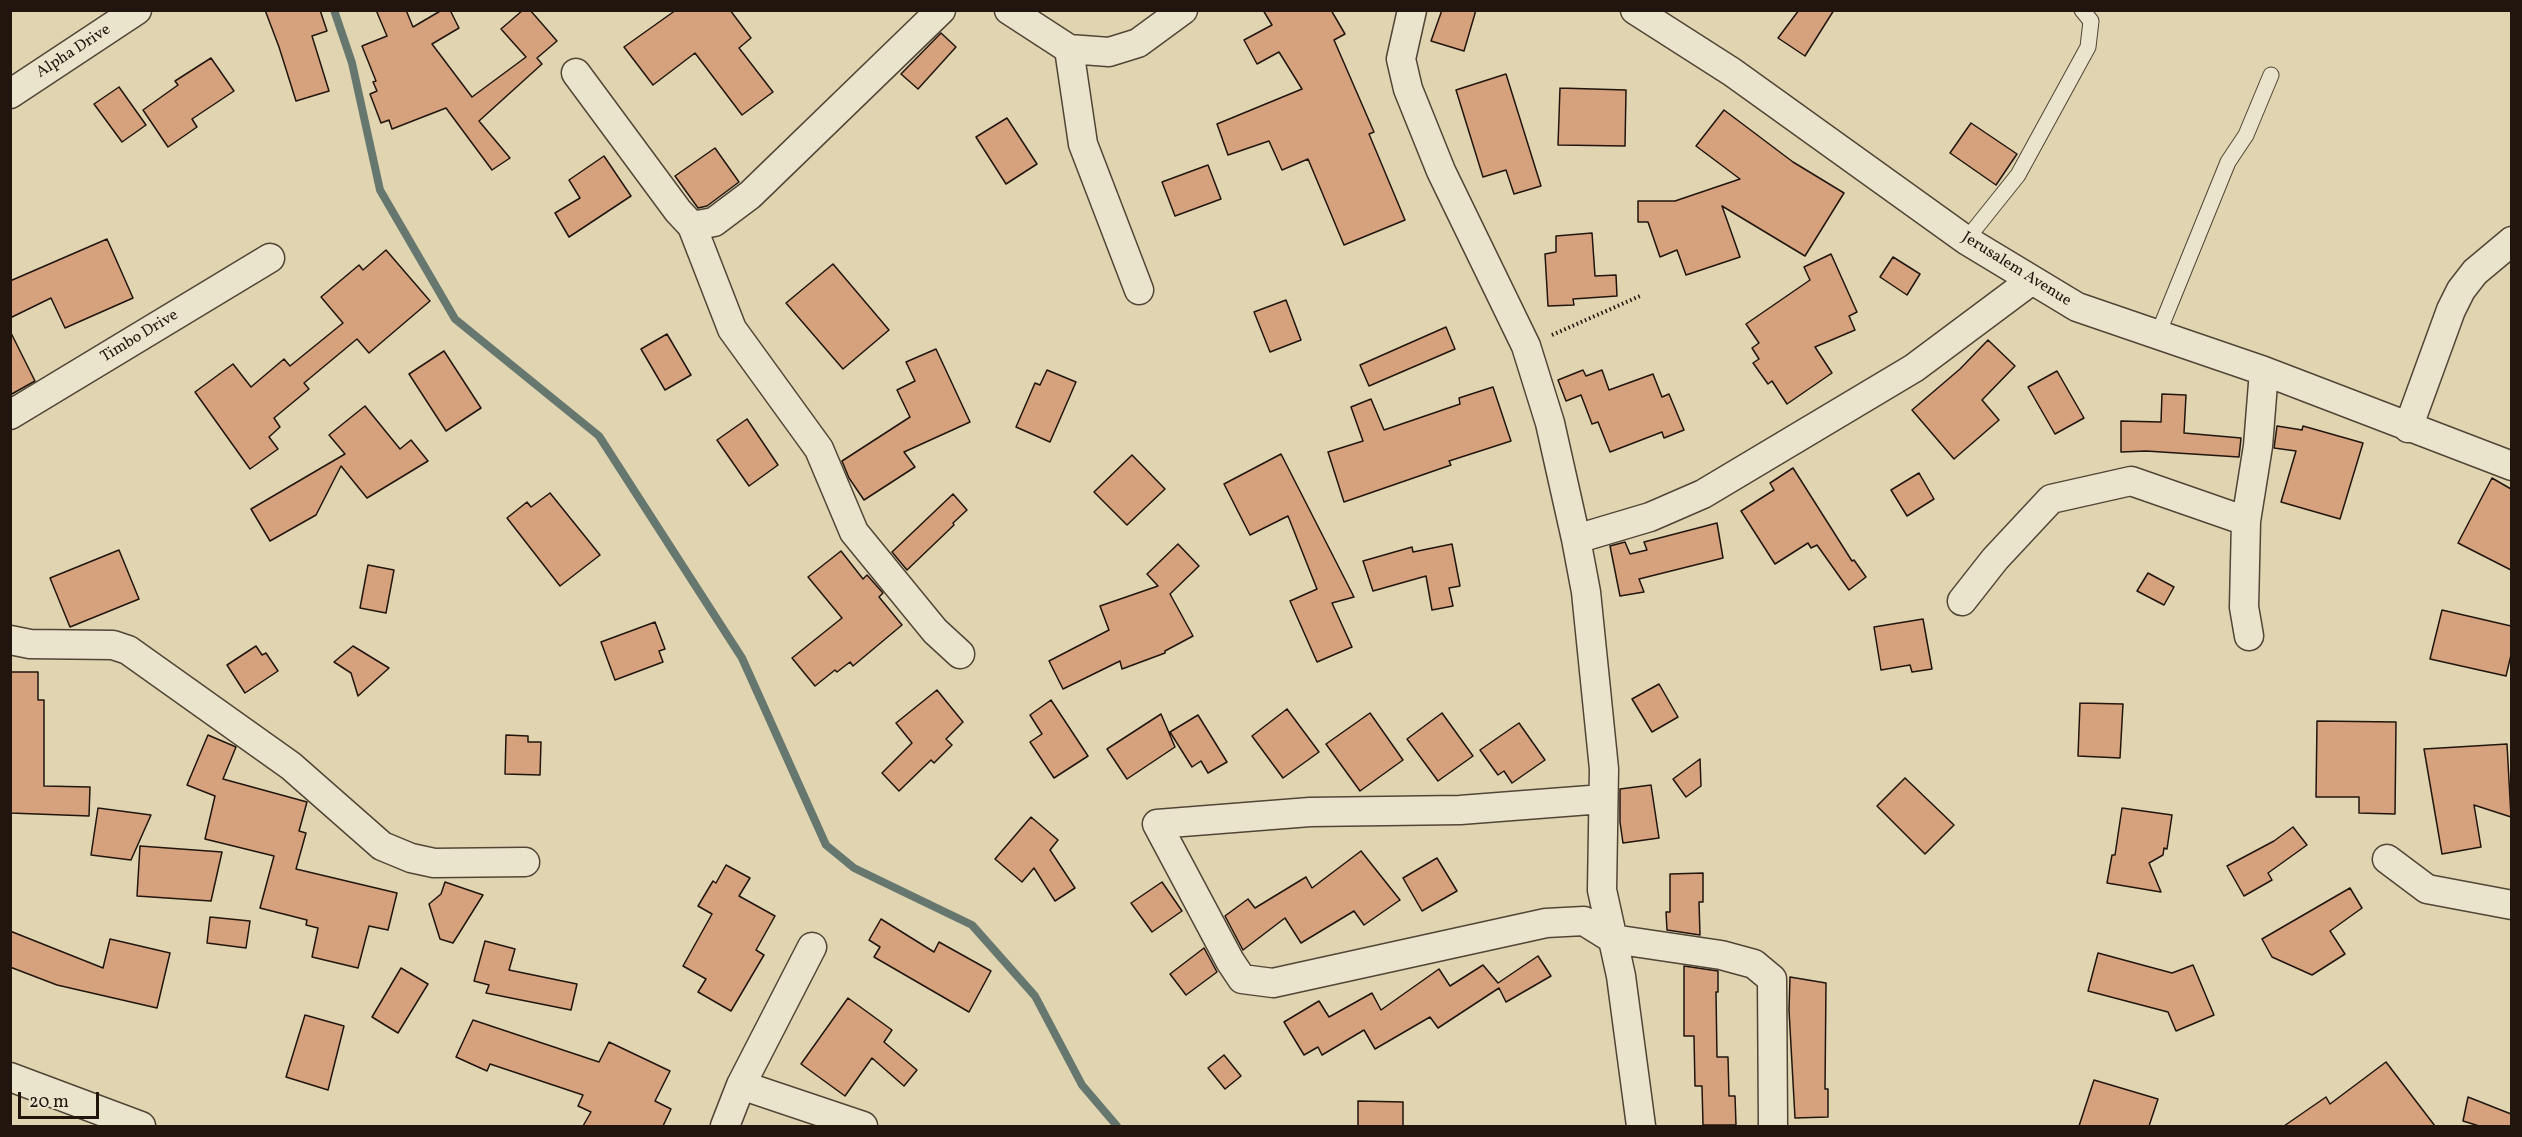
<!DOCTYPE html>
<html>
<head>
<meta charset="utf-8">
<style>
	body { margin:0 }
	#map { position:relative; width:2522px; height:1137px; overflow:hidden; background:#e0d5b0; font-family:Vollkorn,serif }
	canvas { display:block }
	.frame { position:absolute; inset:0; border:12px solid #21150e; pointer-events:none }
	.scale { position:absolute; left:18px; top:1092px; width:81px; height:27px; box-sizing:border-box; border:3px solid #21150e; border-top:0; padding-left:8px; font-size:18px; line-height:21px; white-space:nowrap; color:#21150e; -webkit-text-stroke:4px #ebe4cc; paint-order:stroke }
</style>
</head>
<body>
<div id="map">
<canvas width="2522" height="1137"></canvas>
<div class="frame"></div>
<div class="scale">20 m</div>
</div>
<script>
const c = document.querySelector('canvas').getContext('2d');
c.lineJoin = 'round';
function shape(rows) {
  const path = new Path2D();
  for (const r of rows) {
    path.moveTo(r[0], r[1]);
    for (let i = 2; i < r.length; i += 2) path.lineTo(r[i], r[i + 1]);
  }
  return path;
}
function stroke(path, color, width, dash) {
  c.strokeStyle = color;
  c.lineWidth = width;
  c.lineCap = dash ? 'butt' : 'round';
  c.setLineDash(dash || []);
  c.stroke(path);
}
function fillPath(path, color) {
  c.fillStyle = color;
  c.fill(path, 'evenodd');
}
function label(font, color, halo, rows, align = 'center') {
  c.font = font + ' Vollkorn,serif';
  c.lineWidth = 5;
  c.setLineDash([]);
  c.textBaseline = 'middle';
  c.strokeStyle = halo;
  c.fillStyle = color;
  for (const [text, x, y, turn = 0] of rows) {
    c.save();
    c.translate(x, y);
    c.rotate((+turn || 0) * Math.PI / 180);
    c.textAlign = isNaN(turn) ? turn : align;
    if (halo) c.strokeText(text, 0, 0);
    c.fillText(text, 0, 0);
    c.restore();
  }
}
const stream = shape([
	[334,10,352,63,380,190,455,319,599,436,742,658,826,845,854,868,972,925,1035,996,1082,1085,1117,1126]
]);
const building = shape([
	[265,10,320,10,327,31,312,36,329,91,296,101,279,47,265,10],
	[376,10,406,10,413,27,442,10,450,10,459,28,432,44,472,97,526,57,501,29,523,10,530,10,557,41,537,58,542,64,479,121,510,158,492,170,446,108,392,129,389,120,381,123,370,94,377,91,373,82,376,81,362,46,387,36,376,10],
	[676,10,730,10,751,38,739,48,773,92,742,115,695,53,653,85,624,47,676,10],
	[1263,10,1331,10,1345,34,1334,40,1374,132,1369,134,1405,220,1344,245,1308,159,1282,170,1269,141,1228,155,1217,124,1302,89,1279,52,1257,64,1244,40,1272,25,1263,10],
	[1442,10,1476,10,1464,51,1431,41,1442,10],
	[1799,10,1834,10,1805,56,1778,38,1799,10],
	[941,33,956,47,918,89,901,74,941,33],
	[211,58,234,91,192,119,197,127,168,147,143,110,178,85,175,81,211,58],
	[1506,74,1541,186,1514,194,1506,170,1483,177,1456,90,1506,74],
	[119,87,146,125,122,142,94,104,119,87],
	[1560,88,1626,90,1625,146,1558,145,1560,88],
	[1724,110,1793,162,1844,193,1805,256,1722,206,1740,257,1686,275,1677,250,1660,257,1648,222,1638,222,1638,201,1675,201,1740,179,1696,146,1724,110],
	[1007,118,1037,164,1006,184,976,137,1007,118],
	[1971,123,2017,154,1996,185,1950,153,1971,123],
	[715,148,739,182,707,206,698,208,675,176,715,148],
	[604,156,631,196,569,237,555,213,580,198,569,180,604,156],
	[1208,165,1221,199,1175,216,1162,182,1208,165],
	[1592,233,1595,276,1616,275,1617,296,1573,299,1574,305,1548,306,1545,254,1556,252,1556,236,1592,233],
	[107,239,133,298,65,328,51,298,10,318,10,281,107,239],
	[386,250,430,301,369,353,357,339,304,383,309,389,274,418,280,427,269,437,278,449,250,469,195,392,233,364,251,387,284,359,290,366,343,323,321,297,359,265,363,270,386,250],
	[1831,254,1857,312,1849,316,1855,330,1815,347,1832,373,1787,404,1772,381,1768,384,1753,363,1759,359,1752,348,1759,343,1746,324,1810,280,1804,267,1831,254],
	[1893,257,1920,274,1907,295,1880,277,1893,257],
	[833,264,889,330,843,369,786,303,833,264],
	[1286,300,1301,340,1270,352,1254,312,1286,300],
	[1446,327,1455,349,1369,386,1360,365,1446,327],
	[10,331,35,381,10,395,10,331],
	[667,334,691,375,665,390,641,349,667,334],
	[1988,340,2015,366,1982,400,1999,420,1954,459,1912,410,1960,369,1988,340],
	[936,349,970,422,904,452,915,467,864,500,849,478,842,461,910,417,897,390,915,381,906,362,936,349],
	[444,351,481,408,446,431,409,374,444,351],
	[1047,370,1076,382,1050,442,1016,427,1035,383,1040,385,1047,370],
	[1583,370,1586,376,1602,370,1609,390,1653,374,1662,397,1669,394,1684,430,1664,438,1662,432,1610,452,1598,422,1592,424,1581,395,1566,401,1558,380,1583,370],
	[2057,371,2084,418,2055,434,2028,387,2057,371],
	[1493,387,1511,441,1449,461,1451,465,1344,502,1328,452,1363,441,1351,407,1371,399,1384,430,1460,404,1459,398,1493,387],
	[2162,394,2186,395,2184,433,2241,438,2239,457,2146,451,2121,452,2121,421,2161,422,2162,394],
	[365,406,400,449,411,440,428,461,367,498,341,466,316,515,270,541,251,509,345,454,329,435,365,406],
	[747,419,778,465,749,486,717,440,747,419],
	[2277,426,2302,430,2303,426,2363,443,2340,519,2281,502,2296,451,2274,448,2277,426],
	[1281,454,1354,597,1332,603,1352,647,1317,662,1290,601,1317,589,1288,516,1250,535,1224,484,1281,454],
	[1132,455,1165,489,1127,525,1094,492,1132,455],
	[1793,468,1852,561,1854,560,1866,577,1849,590,1817,545,1811,548,1808,543,1775,564,1741,511,1774,490,1770,483,1793,468],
	[1919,473,1934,499,1907,516,1891,490,1919,473],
	[2492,478,2511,489,2511,570,2458,543,2492,478],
	[550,493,600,555,560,586,507,518,527,502,531,507,550,493],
	[953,494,967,510,953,523,954,525,907,570,892,552,953,494],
	[1717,523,1723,558,1639,579,1644,592,1620,596,1610,546,1625,542,1630,554,1647,550,1644,542,1717,523],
	[1178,544,1199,566,1170,594,1193,636,1165,651,1165,653,1122,669,1120,661,1063,689,1049,661,1109,630,1100,606,1158,586,1147,574,1178,544],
	[1452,544,1460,586,1449,588,1453,606,1432,610,1426,576,1373,591,1363,561,1412,547,1413,552,1452,544],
	[119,550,139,599,70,627,50,578,119,550],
	[841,551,863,579,867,575,883,593,879,597,902,625,853,666,850,662,837,672,835,670,815,686,792,658,842,618,808,577,841,551],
	[368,565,394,570,386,613,360,608,368,565],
	[2148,573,2174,587,2164,605,2137,591,2148,573],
	[2442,610,2511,626,2511,655,2506,676,2430,659,2442,610],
	[1923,619,1932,669,1912,672,1910,665,1881,670,1874,627,1923,619],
	[655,622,665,649,659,651,663,662,615,680,601,642,655,622],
	[256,646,262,655,266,653,278,671,245,693,227,665,256,646],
	[353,646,389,668,358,696,351,673,334,662,353,646],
	[10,672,38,672,38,700,44,700,44,786,90,787,89,816,10,813,10,672],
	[1659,684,1678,717,1652,732,1632,699,1659,684],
	[937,690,963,722,946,739,952,745,934,763,931,760,899,791,882,773,912,743,896,723,937,690],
	[1051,700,1088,756,1054,778,1030,742,1042,734,1030,715,1051,700],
	[2080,703,2123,704,2120,758,2078,756,2080,703],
	[1287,709,1319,752,1283,778,1252,736,1287,709],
	[1370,713,1403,760,1360,791,1326,744,1370,713],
	[1442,713,1473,756,1438,781,1407,739,1442,713],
	[1161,714,1175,747,1127,779,1107,749,1161,714],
	[1198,715,1227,762,1208,773,1201,761,1192,767,1170,732,1198,715],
	[2317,721,2396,722,2395,814,2359,813,2359,797,2316,797,2317,721],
	[1519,723,1545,760,1512,783,1504,771,1498,775,1480,750,1519,723],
	[208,735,236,747,223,779,307,802,299,831,306,833,296,869,397,893,388,930,369,926,358,968,312,957,318,928,306,925,307,920,260,908,274,856,205,839,215,796,187,785,208,735],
	[506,735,528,736,528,742,541,742,540,775,505,774,506,735],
	[2507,744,2511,817,2474,805,2481,847,2442,854,2424,749,2507,744],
	[1700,759,1701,786,1686,797,1673,779,1700,759],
	[1905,778,1954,825,1925,854,1877,806,1905,778],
	[1651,785,1659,838,1623,843,1620,822,1620,789,1651,785],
	[98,808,151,815,131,860,91,855,98,808],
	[2122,808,2172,815,2167,849,2164,848,2163,855,2149,863,2161,892,2107,883,2112,855,2115,855,2122,808],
	[1031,817,1058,840,1050,850,1075,888,1055,901,1034,868,1022,882,995,859,1031,817],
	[2293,827,2307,845,2268,873,2272,880,2244,896,2227,866,2274,841,2293,827],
	[140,846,222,852,211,901,137,896,140,846],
	[1361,851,1400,900,1364,925,1354,911,1301,943,1285,918,1243,950,1225,916,1248,899,1255,908,1306,877,1312,888,1361,851],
	[1437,858,1457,891,1422,911,1403,878,1437,858],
	[726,865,750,878,739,896,775,916,756,950,764,955,731,1011,698,992,706,979,683,966,712,914,698,906,713,881,716,883,726,865],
	[1703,873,1703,902,1699,902,1700,935,1667,930,1666,912,1670,912,1670,874,1703,873],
	[445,882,483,895,453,943,440,939,429,904,441,894,445,882],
	[1162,882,1182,911,1152,932,1131,903,1162,882],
	[2350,888,2362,908,2330,931,2345,954,2312,975,2272,957,2262,939,2350,888],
	[210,917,250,921,246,948,207,943,210,917],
	[881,919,934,952,939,942,991,971,969,1012,874,957,880,947,869,940,881,919],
	[10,931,103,968,110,939,170,953,157,1008,57,985,10,967,10,931],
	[485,941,515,949,509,970,577,984,571,1010,486,993,489,985,474,981,485,941],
	[1204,948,1217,972,1186,995,1170,974,1204,948],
	[2098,953,2172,973,2193,965,2214,1015,2176,1031,2168,1012,2088,991,2098,953],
	[1538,956,1551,976,1506,1002,1499,988,1438,1028,1430,1017,1375,1049,1364,1030,1322,1055,1318,1047,1304,1055,1284,1022,1319,1001,1329,1017,1372,993,1381,1010,1439,969,1450,986,1483,965,1498,983,1538,956],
	[1684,966,1718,971,1718,992,1716,992,1717,1057,1728,1057,1729,1096,1735,1096,1736,1125,1703,1125,1702,1086,1695,1086,1694,1036,1684,1036,1684,966],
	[401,968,428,984,398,1033,372,1017,401,968],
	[1790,977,1826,983,1825,1089,1828,1089,1828,1117,1795,1118,1789,1010,1790,977],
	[848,998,892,1030,884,1042,917,1070,904,1086,872,1058,845,1096,801,1064,848,998],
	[305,1015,344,1026,328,1090,286,1077,305,1015],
	[473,1020,599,1062,609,1042,670,1071,655,1101,671,1109,663,1126,583,1126,591,1112,578,1106,583,1095,490,1064,487,1071,456,1057,473,1020],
	[1224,1055,1241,1076,1225,1089,1208,1068,1224,1055],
	[2386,1062,2435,1126,2284,1126,2326,1097,2330,1104,2386,1062],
	[2094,1080,2158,1099,2149,1126,2079,1126,2094,1080],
	[2468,1097,2511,1114,2511,1126,2479,1126,2463,1121,2468,1097],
	[1358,1101,1403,1102,1403,1126,1358,1126,1358,1101]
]);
const path = shape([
	[1552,335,1640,296]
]);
const lane = shape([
	[1966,240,2018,175,2088,47,2091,21,2082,10],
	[2158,334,2228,162,2246,135,2271,75]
]);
const street = shape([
	[1009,10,1069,49,1109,52,1138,43,1183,10],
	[1412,10,1401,59,1408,89,1441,171,1526,346,1550,423,1576,539,1586,592,1604,769,1602,890,1621,976,1641,1126],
	[1635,10,1732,72,1966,240,2077,307,2264,371,2512,466],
	[1069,49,1083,144,1139,290],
	[576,73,678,211,692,226,714,222,750,195,941,10],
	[10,94,137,10],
	[692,226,732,329,819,449,854,532,935,631,960,654],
	[10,415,270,258],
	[2408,428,2451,310,2461,290,2475,272,2512,241],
	[1576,539,1650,517,1703,494,1914,368,2032,280],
	[1962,601,1995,559,2051,499,2131,481,2246,521],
	[2249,636,2244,607,2246,521,2258,446,2264,371],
	[10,640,30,644,113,645,128,650,291,766,382,846,411,858,434,863,525,862],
	[1603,799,1460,810,1310,812,1157,824,1230,961,1242,979,1273,983,1546,923,1584,921,1613,939,1721,955,1754,964,1772,979,1773,1126],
	[2387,859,2427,889,2512,905],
	[10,1077,141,1126],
	[741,1085,863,1126],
	[725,1126,741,1085,812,947]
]);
const streetNames = [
	["Alpha Drive",74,52,-33],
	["Jerusalem Avenue",2016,270,32],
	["Timbo Drive",140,337,-31]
];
stroke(stream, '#66776f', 8);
fillPath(building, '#d5a27d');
stroke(building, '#21150e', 1.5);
stroke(lane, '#514536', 17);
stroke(street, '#514536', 31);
stroke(path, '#21150e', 4, [1.5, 3]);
stroke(lane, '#ebe4cc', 15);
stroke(street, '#ebe4cc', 28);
label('16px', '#21150e', '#ebe4cc', streetNames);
</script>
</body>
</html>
